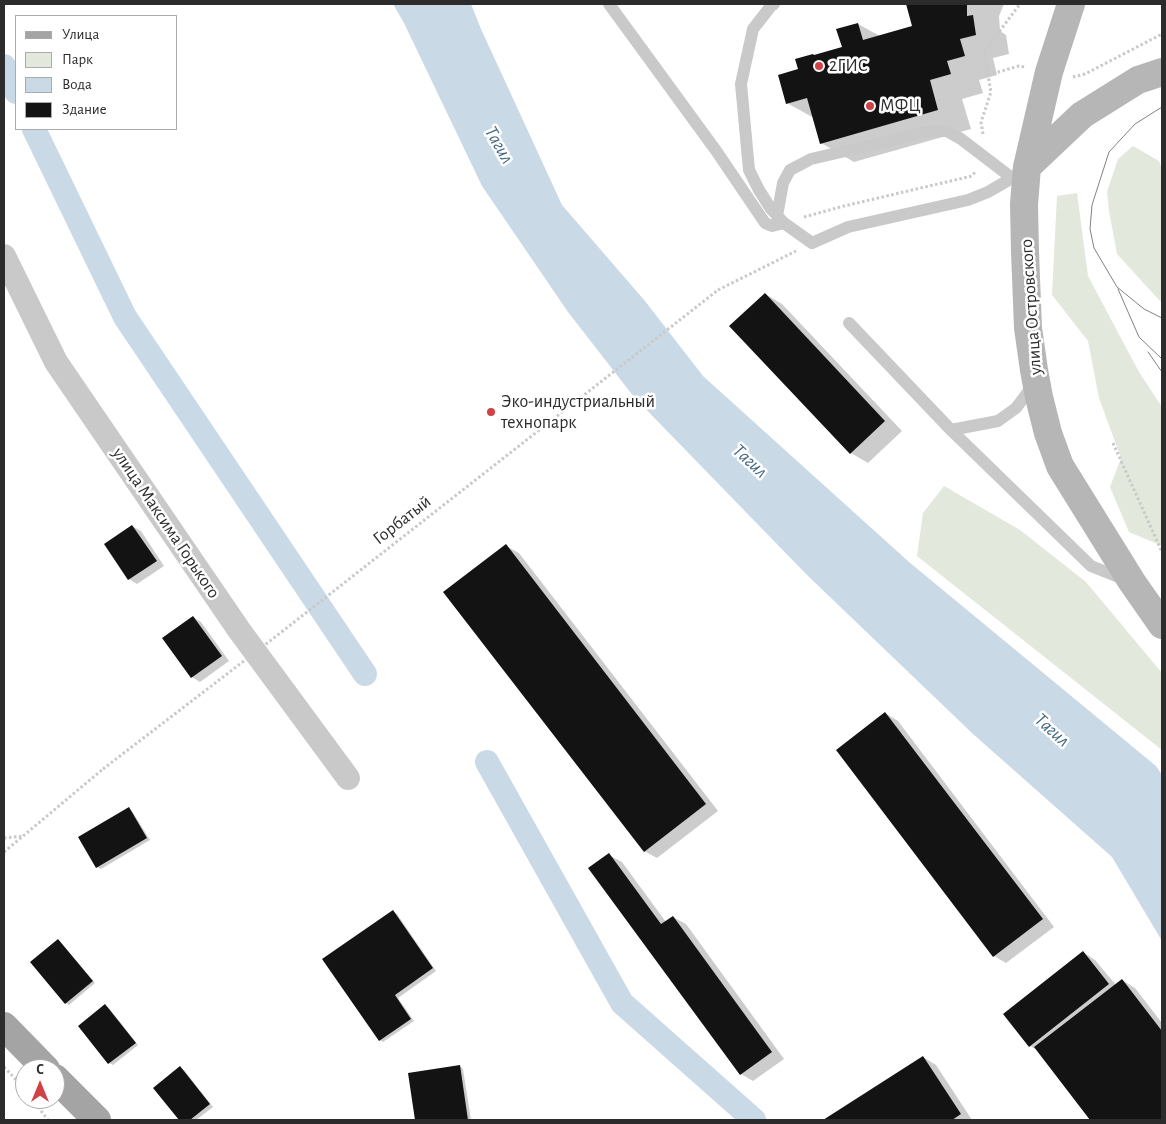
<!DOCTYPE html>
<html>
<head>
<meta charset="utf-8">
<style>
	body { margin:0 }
	#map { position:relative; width:1166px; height:1124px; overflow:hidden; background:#fff; font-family:"Alegreya Sans",sans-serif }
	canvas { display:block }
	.frame { position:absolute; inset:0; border:5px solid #2c2c2c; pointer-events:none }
	.legend { position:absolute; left:15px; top:15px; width:162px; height:115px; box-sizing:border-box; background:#fff; border:1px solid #ababab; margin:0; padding:6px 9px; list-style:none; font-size:15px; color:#2c2c2c }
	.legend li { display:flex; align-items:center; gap:10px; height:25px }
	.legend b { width:25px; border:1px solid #ababab }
	.north { position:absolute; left:15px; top:1059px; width:50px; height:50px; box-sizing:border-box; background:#fff; border:1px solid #ababab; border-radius:50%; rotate:0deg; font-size:14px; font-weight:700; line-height:20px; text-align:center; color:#2c2c2c }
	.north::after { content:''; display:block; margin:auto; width:18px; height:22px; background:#d04246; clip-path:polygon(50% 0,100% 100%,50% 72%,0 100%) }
</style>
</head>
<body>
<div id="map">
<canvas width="1166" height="1124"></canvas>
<div class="frame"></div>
<ul class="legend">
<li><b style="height:6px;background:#a4a4a4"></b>Улица</li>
<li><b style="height:14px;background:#e2e8db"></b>Парк</li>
<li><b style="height:14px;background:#c9dae6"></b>Вода</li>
<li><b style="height:14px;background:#131313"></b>Здание</li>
</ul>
<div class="north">С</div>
</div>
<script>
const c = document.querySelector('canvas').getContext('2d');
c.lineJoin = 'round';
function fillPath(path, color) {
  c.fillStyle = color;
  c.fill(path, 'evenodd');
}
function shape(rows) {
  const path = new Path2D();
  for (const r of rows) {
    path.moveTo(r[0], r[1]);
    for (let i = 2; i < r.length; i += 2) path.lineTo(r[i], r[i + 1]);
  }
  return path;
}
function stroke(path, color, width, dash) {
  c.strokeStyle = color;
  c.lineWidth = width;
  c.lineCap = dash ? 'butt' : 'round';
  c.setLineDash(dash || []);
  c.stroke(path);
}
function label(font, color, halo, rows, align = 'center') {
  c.font = font + ' "Alegreya Sans",sans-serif';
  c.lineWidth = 5;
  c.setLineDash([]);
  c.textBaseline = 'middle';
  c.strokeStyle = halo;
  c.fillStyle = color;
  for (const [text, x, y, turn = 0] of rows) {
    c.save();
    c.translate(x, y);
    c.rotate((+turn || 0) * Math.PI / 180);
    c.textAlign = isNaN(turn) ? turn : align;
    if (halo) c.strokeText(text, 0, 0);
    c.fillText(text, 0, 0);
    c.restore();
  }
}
const green = shape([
	[1133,146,1159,161,1162,170,1162,302,1159,300,1117,254,1109,211,1107,192,1118,159],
	[1077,193,1088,276,1139,372,1162,407,1162,546,1129,532,1110,487,1121,458,1099,398,1088,341,1052,295,1057,196],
	[944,486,1020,530,1086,582,1162,673,1162,750,917,556,923,513]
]);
const water = shape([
	[393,4,471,4,481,29,562,205,645,301,703,376,909,562,1156,766,1162,775,1162,941,1112,857,973,734,807,575,634,397,568,312,482,186,404,23]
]);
const shadow = shape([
	[908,4,1004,4,999,16,1000,31,1006,35,1009,54,993,58,997,75,979,80,983,93,962,99,971,129,854,162,821,143,814,118,787,103,799,70,815,56,843,48,838,30,858,24,880,36,914,26],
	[765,294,782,304,902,431,868,463,851,453],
	[132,526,141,531,164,566,137,584,129,579],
	[506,546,519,553,718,811,657,858,644,851],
	[193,617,201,622,229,661,200,682,192,677],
	[885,713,898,721,1054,927,1006,963,994,956],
	[129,809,132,811,150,840,101,869,97,867],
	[609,855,622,862,666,922,673,917,686,924,784,1059,753,1081,741,1074],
	[394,912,397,914,436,971,398,998,414,1021,383,1042,380,1040],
	[58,941,61,943,95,983,69,1005,66,1003],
	[1083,952,1095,960,1116,985,1122,980,1135,988,1162,1023,1162,1120,1092,1120,1039,1051,1030,1046,1004,1014],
	[105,1006,109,1008,138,1045,113,1065,109,1063,80,1026],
	[923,1057,936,1065,972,1120,825,1120],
	[460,1066,463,1069,471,1120,417,1120,409,1074],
	[180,1068,184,1070,213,1107,196,1120,180,1120,155,1088]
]);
const canal = shape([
	[4,66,16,92],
	[34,129,125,317,365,674],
	[487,762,622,1003,754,1120]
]);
const building = shape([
	[906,4,967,4,967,16,973,15,976,35,960,39,965,56,947,61,951,74,930,80,938,110,820,144,807,98,786,104,778,75,798,69,795,59,813,54,814,55,842,47,836,29,858,23,863,40,912,26],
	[765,293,885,421,850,454,729,326],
	[132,525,157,561,128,580,104,544],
	[506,544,706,804,644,852,443,592],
	[193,616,222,656,191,678,162,638],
	[885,712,1043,919,993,957,836,750],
	[129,807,147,838,96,868,78,837],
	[609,853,661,924,673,916,772,1052,740,1075,588,868],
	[393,910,433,968,395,995,411,1019,379,1041,322,959],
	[58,939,93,981,65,1004,30,962],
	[1083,951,1109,984,1029,1047,1003,1014],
	[1122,979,1162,1031,1162,1120,1090,1120,1034,1047],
	[105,1004,136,1043,108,1064,78,1026],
	[923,1056,961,1114,952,1120,823,1120],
	[460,1065,468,1120,415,1120,408,1073],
	[180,1066,210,1104,190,1120,179,1120,153,1088]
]);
const path = shape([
	[988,75,1019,66,1025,67],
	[1073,77,1085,74,1162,34],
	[983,134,981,122,991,92,984,52,1020,4],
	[804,217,844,206,972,176,976,171],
	[718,290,796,251],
	[1113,443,1162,552],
	[4,838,23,836],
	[4,852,103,769],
	[4,1067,25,1089],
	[32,1099,48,1120]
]);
const lane = shape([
	[609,4,717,152,765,223,772,226,784,223],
	[774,4,771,6,753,29,741,84,749,170,759,190,771,209,784,223,812,243,848,227,968,200,988,192,1012,178,1025,168],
	[777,216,783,183,790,170,811,159,931,131,947,131,961,139,1012,178],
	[849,323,951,430,998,421,1016,408,1031,388,1032,382],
	[951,430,1091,566,1126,580]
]);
const street = shape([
	[4,256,56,362,239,630,348,778]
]);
const secondary = shape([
	[1071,4,1049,72,1027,167,1024,204,1025,252,1028,328,1034,370,1039,397,1048,433,1060,466,1132,582,1162,625],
	[1027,167,1082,115,1138,80,1162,72]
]);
const primary = shape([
	[4,1026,46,1069],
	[55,1078,97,1120]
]);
const tram = shape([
	[1162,107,1135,124,1109,152,1092,205,1090,229,1094,248,1117,287,1144,309,1162,318],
	[1118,289,1139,337,1162,359],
	[1148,352,1162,372]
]);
const pathBridge = shape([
	[103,769,270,641,718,290]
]);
const markers = [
	[819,66,5,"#d04246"],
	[870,106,5,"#d04246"],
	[491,412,5,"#d04246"]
];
const poiNames = [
	["2ГИС",829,66],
	["МФЦ",880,106],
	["Эко-индустриальный",501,402],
	["технопарк",501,423]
];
const streetNames = [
	["улица Островского",1031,307,-94],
	["Горбатый",402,520,-38],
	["улица Максима Горького",166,523,56]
];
const waterNames = [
	["Тагил",499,145,60],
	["Тагил",750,461,43],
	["Тагил",1052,730,42]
];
fillPath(green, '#e2e8db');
fillPath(water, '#c9dae6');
fillPath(shadow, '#0003');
stroke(canal, '#c9dae6', 24);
fillPath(building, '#131313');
stroke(path, '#c9c9c9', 3, [2.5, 2.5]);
stroke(lane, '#c9c9c9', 12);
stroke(street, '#c9c9c9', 24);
stroke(secondary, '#b6b6b6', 28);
stroke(primary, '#a4a4a4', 28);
stroke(tram, '#818181', 1);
stroke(pathBridge, '#c9c9c9', 3, [2.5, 2.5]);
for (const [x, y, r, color] of markers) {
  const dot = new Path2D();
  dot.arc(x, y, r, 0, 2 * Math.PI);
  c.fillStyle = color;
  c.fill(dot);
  stroke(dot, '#fff', 2);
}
label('18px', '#2c2c2c', '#fff', poiNames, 'left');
label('18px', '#2c2c2c', '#fff', streetNames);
label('italic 19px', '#446985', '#fff', waterNames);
</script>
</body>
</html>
